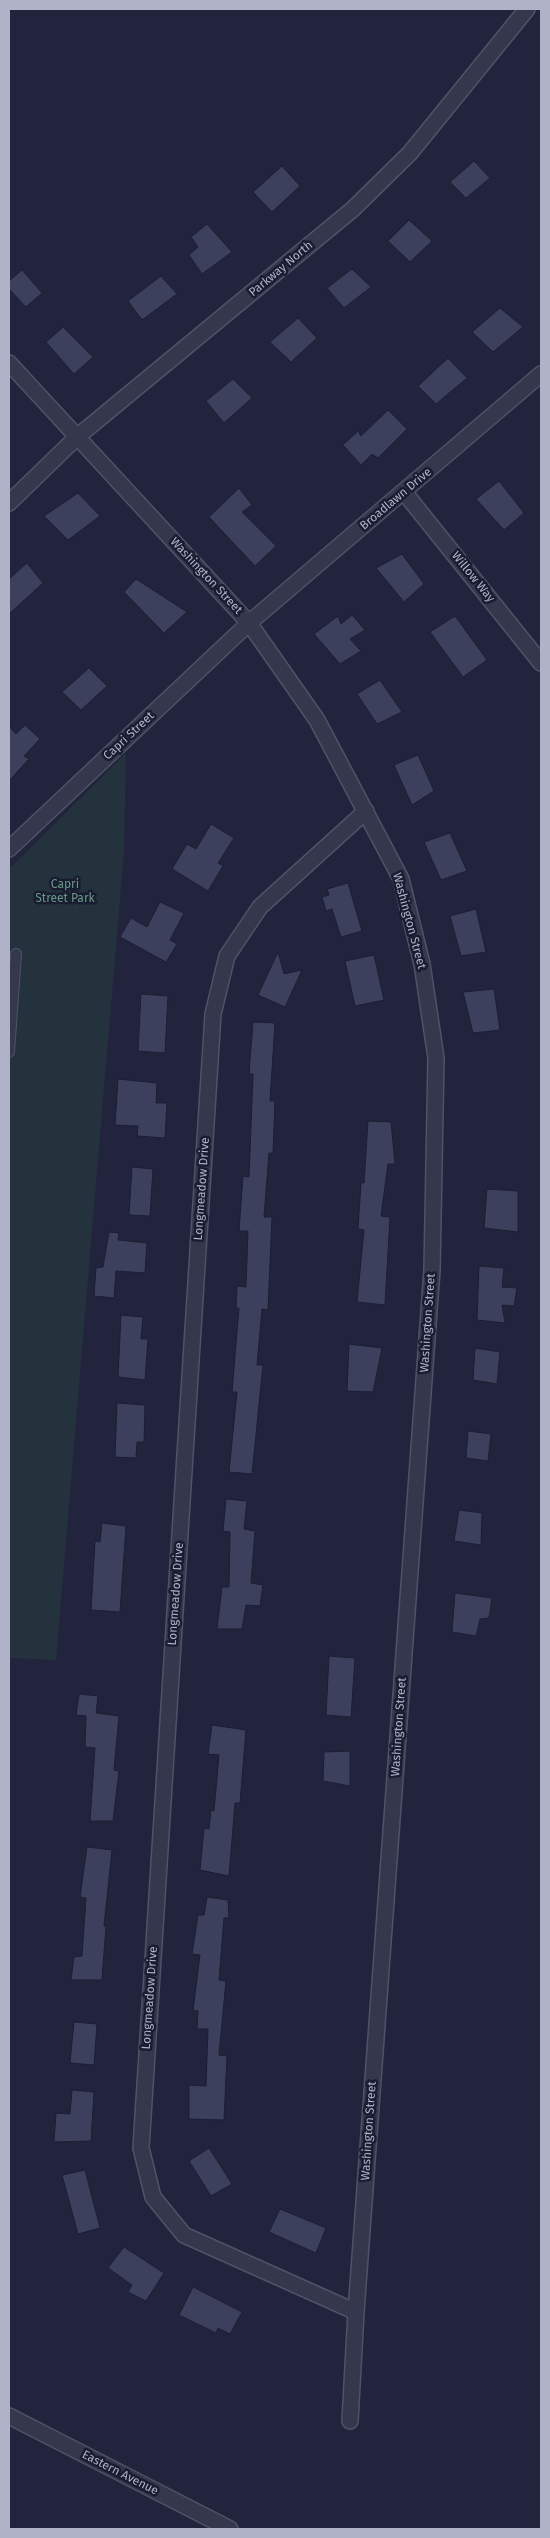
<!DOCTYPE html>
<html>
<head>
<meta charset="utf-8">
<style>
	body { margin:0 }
	#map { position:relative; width:550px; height:2538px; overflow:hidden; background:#21243c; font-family:"Fira Sans",sans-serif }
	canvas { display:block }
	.frame { position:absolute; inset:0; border:10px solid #b0b2c8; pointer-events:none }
</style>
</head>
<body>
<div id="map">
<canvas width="550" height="2538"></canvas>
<div class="frame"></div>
</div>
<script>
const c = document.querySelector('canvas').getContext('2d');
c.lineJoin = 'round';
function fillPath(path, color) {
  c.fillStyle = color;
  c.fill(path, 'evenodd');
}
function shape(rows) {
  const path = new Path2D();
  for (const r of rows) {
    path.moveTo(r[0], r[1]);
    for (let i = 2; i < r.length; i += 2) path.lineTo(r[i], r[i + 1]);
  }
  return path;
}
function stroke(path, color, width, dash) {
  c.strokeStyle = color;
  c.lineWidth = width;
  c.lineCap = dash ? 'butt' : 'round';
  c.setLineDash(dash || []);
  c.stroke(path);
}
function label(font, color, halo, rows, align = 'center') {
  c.font = font + ' "Fira Sans",sans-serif';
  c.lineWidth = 5;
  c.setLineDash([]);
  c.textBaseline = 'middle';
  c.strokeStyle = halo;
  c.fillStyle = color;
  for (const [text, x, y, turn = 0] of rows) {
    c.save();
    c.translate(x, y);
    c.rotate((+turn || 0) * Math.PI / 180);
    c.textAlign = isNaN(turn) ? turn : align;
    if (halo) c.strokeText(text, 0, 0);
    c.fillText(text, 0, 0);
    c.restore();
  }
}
const green = shape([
	[126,753,124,851,56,1660,9,1658,9,869]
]);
const building = shape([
	[474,161,490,178,466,198,450,182,474,161],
	[282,166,300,186,272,212,253,192,282,166],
	[409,220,432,241,410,262,388,241,409,220],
	[207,224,232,252,202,274,189,255,198,247,191,237,207,224],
	[352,269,371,287,344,308,327,288,352,269],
	[22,270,42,293,26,307,9,289,9,281,22,270],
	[161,276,177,294,142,320,128,301,161,276],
	[500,308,523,327,493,352,472,332,500,308],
	[298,318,317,338,291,362,270,342,298,318],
	[63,327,93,357,74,374,46,342,63,327],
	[448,358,467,378,436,404,418,386,448,358],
	[233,379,252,398,224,423,206,401,233,379],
	[388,410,407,429,378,458,372,454,361,465,343,445,358,431,361,436,388,410],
	[499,481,524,513,504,530,476,499,499,481],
	[239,488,252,505,242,512,276,546,255,566,209,517,239,488],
	[78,493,100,516,68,540,44,516,78,493],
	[402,554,424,584,404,602,376,568,402,554],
	[27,563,43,583,9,614,9,579,27,563],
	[136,579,187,612,164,633,124,592,136,579],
	[352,615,365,630,350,639,361,651,340,664,314,634,338,616,341,624,352,615],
	[455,616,487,660,463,677,430,632,455,616],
	[89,668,107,686,81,710,62,692,89,668],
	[380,680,402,712,377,724,357,694,380,680],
	[25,725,40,739,24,756,29,759,9,781,9,726,16,734,25,725],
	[418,755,434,791,412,805,394,765,418,755],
	[211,824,234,838,218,863,223,866,208,891,172,869,187,844,196,849,211,824],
	[450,833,467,871,441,880,424,842,450,833],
	[348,883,362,931,341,937,332,909,326,911,322,897,329,895,327,889,348,883],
	[160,902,184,913,170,940,177,944,166,962,120,937,131,918,147,927,160,902],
	[476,909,486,952,461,956,450,916,476,909],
	[278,952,284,974,302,970,285,1007,258,995,278,952],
	[374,955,384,1000,355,1006,345,961,374,955],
	[494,989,500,1030,473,1033,463,992,494,989],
	[141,994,168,996,165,1053,138,1051,141,994],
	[253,1022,275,1023,270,1101,275,1101,273,1153,269,1153,264,1217,272,1217,268,1310,262,1309,257,1365,263,1365,252,1474,229,1472,237,1392,232,1392,239,1308,236,1308,237,1286,246,1287,248,1231,239,1231,243,1176,249,1177,253,1074,249,1074,253,1022],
	[118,1079,157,1083,156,1103,167,1103,165,1138,137,1136,138,1126,115,1125,118,1079],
	[368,1121,391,1122,395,1164,388,1164,381,1216,390,1217,385,1305,357,1302,364,1230,358,1229,361,1183,364,1183,368,1121],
	[132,1167,153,1169,150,1216,129,1215,132,1167],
	[487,1189,518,1191,518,1232,484,1228,487,1189],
	[109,1232,119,1233,118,1240,147,1243,145,1273,116,1271,114,1298,94,1296,96,1268,103,1267,109,1232],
	[479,1266,504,1268,502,1287,517,1288,514,1306,502,1305,505,1323,477,1320,479,1266],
	[121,1315,143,1317,141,1339,148,1339,145,1380,118,1377,121,1315],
	[349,1344,382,1348,373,1392,347,1391,349,1344],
	[475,1348,500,1352,497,1384,473,1380,475,1348],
	[117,1403,145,1405,144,1442,137,1442,136,1458,115,1457,117,1403],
	[468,1431,491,1434,488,1461,466,1458,468,1431],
	[226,1499,247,1501,244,1529,255,1531,251,1583,263,1585,260,1606,246,1605,242,1629,217,1629,222,1587,229,1587,230,1532,223,1531,226,1499],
	[459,1510,482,1513,481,1545,454,1541,459,1510],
	[102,1523,126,1526,120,1612,91,1610,95,1541,100,1542,102,1523],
	[455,1593,492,1598,489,1618,480,1619,476,1636,452,1632,455,1593],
	[329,1656,355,1658,351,1717,326,1715,329,1656],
	[79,1694,98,1696,96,1713,119,1716,114,1770,119,1771,113,1821,90,1821,95,1748,85,1747,86,1716,76,1715,79,1694],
	[212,1725,246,1730,240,1803,235,1803,229,1876,200,1870,204,1828,209,1829,211,1810,214,1811,219,1755,208,1754,212,1725],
	[350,1751,350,1786,323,1781,324,1752,350,1751],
	[87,1847,112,1850,104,1926,106,1926,102,1980,71,1980,74,1957,82,1956,86,1898,80,1897,87,1847],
	[207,1897,228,1900,229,1918,224,1918,219,1980,226,1981,219,2055,227,2056,224,2120,189,2119,189,2085,206,2086,208,2029,197,2029,198,2011,193,2010,200,1955,192,1954,198,1915,204,1915,207,1897],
	[74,2022,97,2024,94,2065,70,2063,74,2022],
	[72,2090,94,2092,91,2141,54,2142,56,2113,70,2114,72,2090],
	[209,2148,232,2184,211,2196,189,2161,209,2148],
	[85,2170,100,2228,78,2234,62,2175,85,2170],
	[280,2209,326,2228,316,2253,269,2232,280,2209],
	[124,2247,164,2273,146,2301,128,2292,132,2285,108,2268,124,2247],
	[193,2287,242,2312,230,2334,218,2328,216,2333,179,2315,193,2287]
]);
const service = shape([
	[9,1052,16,954]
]);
const minor = shape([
	[9,363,249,623,317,720,401,879,422,964,436,1058,432,1270,356,2312,350,2421],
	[404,492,541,663],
	[9,503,77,437,353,209,410,153,527,9],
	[9,849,249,623,541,374],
	[356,2312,184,2235,153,2197,141,2148,213,1014,227,956,260,907,366,811]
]);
const tertiary = shape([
	[9,2416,230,2529]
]);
const streetNames = [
	["Parkway North",281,269,-40],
	["Broadlawn Drive",396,499,-40],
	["Washington Street",206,576,47],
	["Willow Way",473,577,51],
	["Capri Street",129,736,-43],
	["Washington Street",409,921,75],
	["Longmeadow Drive",202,1189,-86],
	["Washington Street",428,1323,-86],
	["Longmeadow Drive",176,1594,-86],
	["Washington Street",399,1727,-86],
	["Longmeadow Drive",150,1998,-86],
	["Washington Street",369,2131,-86],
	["Eastern Avenue",120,2473,27]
];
const parkNames = [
	["Capri",65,885],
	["Street Park",65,899]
];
fillPath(green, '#23323d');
fillPath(building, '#3d405d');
stroke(building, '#1c1e33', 1);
stroke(service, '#505267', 12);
stroke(minor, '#505267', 18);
stroke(tertiary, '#505267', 18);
stroke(service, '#35374c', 10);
stroke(minor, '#35374c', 15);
stroke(tertiary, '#35374c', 15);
label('12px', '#b0b2c8', '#1a1c31', streetNames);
label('12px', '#669b83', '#1a1c31', parkNames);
</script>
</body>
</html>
